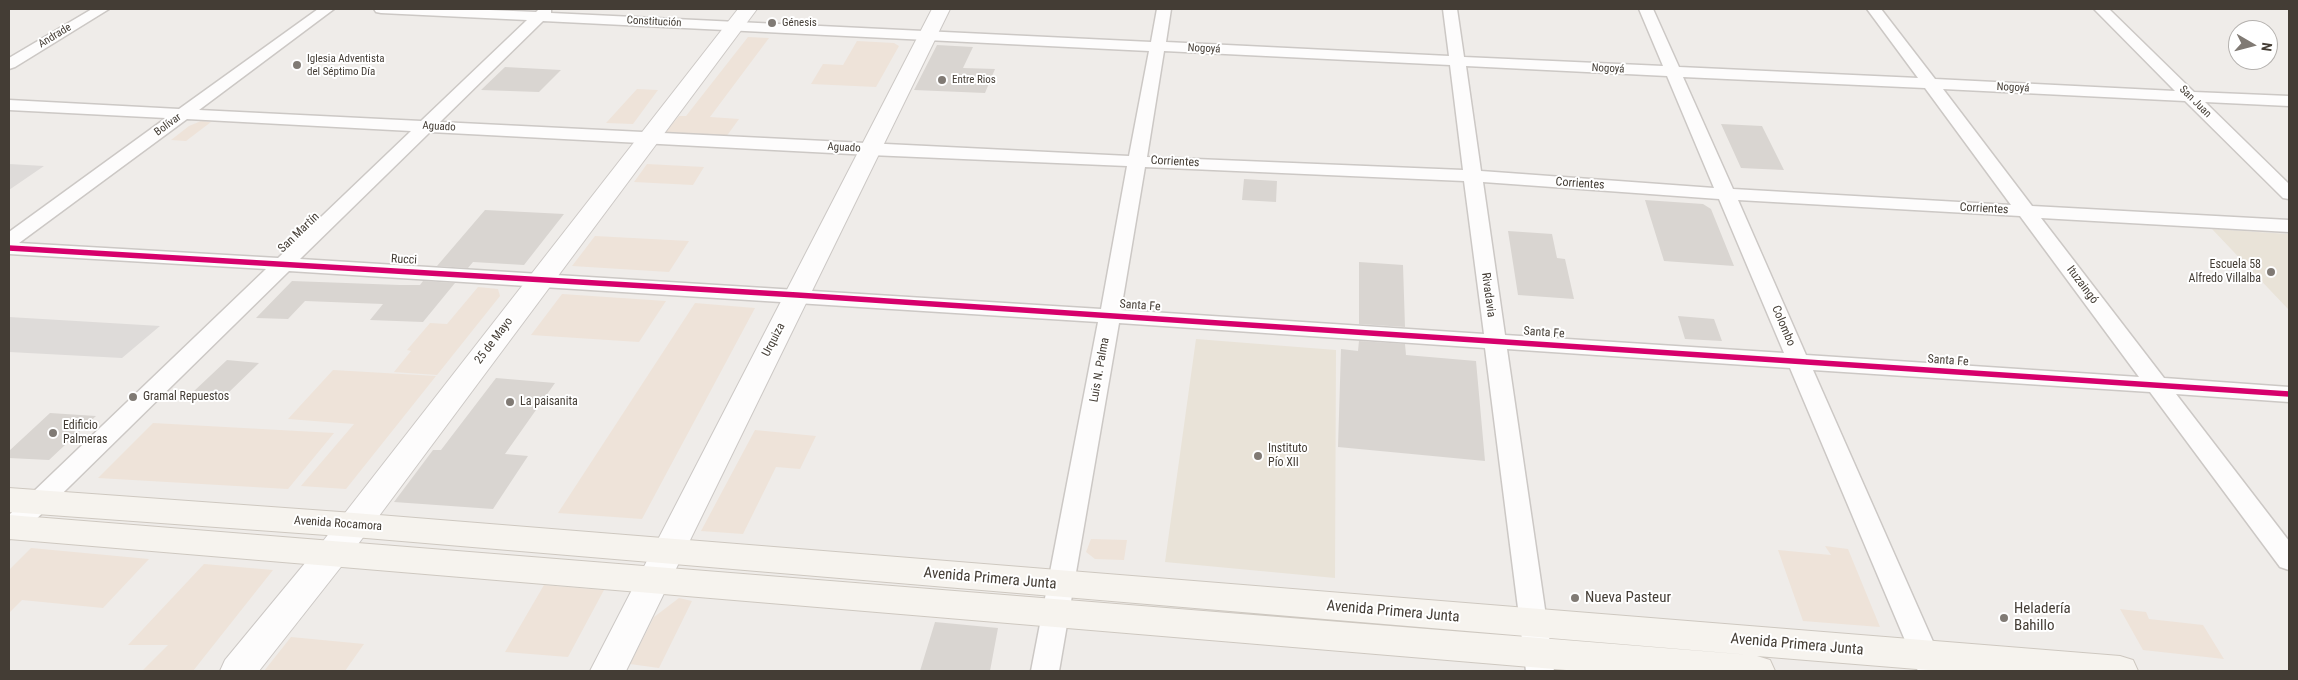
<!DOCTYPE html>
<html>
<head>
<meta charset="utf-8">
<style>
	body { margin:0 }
	#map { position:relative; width:2298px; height:680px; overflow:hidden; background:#efece9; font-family:"Roboto Condensed",sans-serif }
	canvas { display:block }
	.frame { position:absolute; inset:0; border:10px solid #443d35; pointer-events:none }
	.north { position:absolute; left:2228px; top:20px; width:50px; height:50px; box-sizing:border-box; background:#fff; border:1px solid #b4b1ae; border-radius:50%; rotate:98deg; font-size:14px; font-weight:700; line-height:20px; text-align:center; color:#443d35 }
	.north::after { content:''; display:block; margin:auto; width:18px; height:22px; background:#807a74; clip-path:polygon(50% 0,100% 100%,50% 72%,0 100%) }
</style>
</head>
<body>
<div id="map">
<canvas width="2298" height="680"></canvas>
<div class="frame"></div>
<div class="north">N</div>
</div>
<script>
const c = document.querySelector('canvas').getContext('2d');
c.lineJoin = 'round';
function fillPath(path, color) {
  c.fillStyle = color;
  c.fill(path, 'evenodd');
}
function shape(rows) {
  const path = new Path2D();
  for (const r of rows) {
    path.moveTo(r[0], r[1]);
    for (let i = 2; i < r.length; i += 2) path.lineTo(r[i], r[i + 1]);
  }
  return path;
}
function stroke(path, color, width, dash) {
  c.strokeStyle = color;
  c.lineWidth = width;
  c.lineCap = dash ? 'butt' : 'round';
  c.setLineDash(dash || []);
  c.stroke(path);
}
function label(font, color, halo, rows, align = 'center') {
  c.font = font + ' "Roboto Condensed",sans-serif';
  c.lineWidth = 4;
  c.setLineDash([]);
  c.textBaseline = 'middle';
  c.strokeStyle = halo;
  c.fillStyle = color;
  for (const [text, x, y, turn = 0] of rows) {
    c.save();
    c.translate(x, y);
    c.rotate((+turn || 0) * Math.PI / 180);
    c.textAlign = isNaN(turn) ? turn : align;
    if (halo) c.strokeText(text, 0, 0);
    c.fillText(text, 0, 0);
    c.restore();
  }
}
const commercial = shape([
	[748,37,769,38,710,117,739,119,726,137,664,134,679,116,686,116],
	[857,41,894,43,899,46,876,87,811,84,823,64,843,65],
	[637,89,658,90,633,124,606,123],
	[201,121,211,122,186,141,171,140,189,126],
	[647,164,704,167,693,185,634,182],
	[595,236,689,241,669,272,572,266],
	[478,287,498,289,500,296,437,375,394,372,411,351,407,350,430,323,447,324],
	[562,294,666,301,639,342,531,335],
	[695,303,755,308,642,519,558,513],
	[333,370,436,376,346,489,301,486,354,424,288,419],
	[153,423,334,433,288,489,98,478],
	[755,430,816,436,800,469,776,467,743,534,701,531],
	[1091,539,1127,540,1124,560,1095,559,1086,552],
	[1825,546,1848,549,1880,627,1803,621,1778,550,1831,555],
	[31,548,149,559,103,608,22,600,9,613,9,570],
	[204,564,273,570,193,671,142,671,168,645,128,645],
	[544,585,604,590,568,657,505,652],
	[679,598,692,601,659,668,630,664,654,617],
	[2120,609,2146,612,2149,619,2203,625,2224,659,2143,650],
	[291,637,364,644,345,671,264,671]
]);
const education = shape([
	[2212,229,2289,234,2289,309,2288,309],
	[1196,339,1336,350,1335,578,1165,562]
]);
const parking = shape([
	[9,164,44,166,9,190],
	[9,317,160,326,122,358,9,352]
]);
const building = shape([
	[937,45,973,47,963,68,995,69,985,93,914,90],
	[505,67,561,70,539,92,481,90],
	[1721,124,1762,126,1784,170,1741,168],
	[1244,179,1277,181,1276,202,1242,200],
	[1645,200,1703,204,1711,209,1734,266,1664,261],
	[485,210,564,214,524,265,473,262,468,268,437,266],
	[1508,231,1552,234,1557,258,1565,259,1574,299,1518,295],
	[1359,262,1403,265,1405,327,1359,324],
	[292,281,400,285,420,285,423,281,455,283,423,322,370,320,383,304,305,301,288,319,256,318],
	[1678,316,1714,319,1722,341,1685,339],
	[1359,341,1405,344,1406,355,1476,361,1485,461,1338,447,1341,349,1358,351],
	[227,360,259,363,226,395,193,392],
	[496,378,555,383,505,454,528,456,493,509,394,502,433,450,441,450],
	[50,413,96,416,49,460,9,458,9,451],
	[935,622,998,628,990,671,920,671]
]);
const minor = shape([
	[92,9,109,9,15,67,9,69,9,58,92,9],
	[318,9,334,9,199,110,421,121,527,20,381,13,376,12,374,9,467,9,536,12,539,9,551,9,551,13,1151,42,1157,9,1171,9,1166,42,1449,56,1443,9,1457,9,1464,57,1663,66,1639,9,1653,9,1679,67,1918,78,1867,9,1881,9,1935,79,2175,91,2094,9,2109,9,2194,92,2289,96,2289,106,2205,102,2289,184,2289,199,2283,198,2185,101,1943,89,2032,206,2289,220,2289,232,2041,218,2164,378,2289,387,2289,402,2176,394,2289,541,2289,570,2280,567,2150,392,1813,370,1946,671,1918,671,1790,368,1507,349,1554,671,1526,671,1485,348,1119,323,1059,671,1031,671,1098,322,289,271,18,537,9,539,9,515,266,269,9,254,9,232,166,118,9,110,9,100,179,109,318,9],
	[543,21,1149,51,1129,156,440,122,543,21],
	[1164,51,1450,65,1463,170,1147,157,1164,51],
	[1466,66,1667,76,1714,188,1481,171,1466,66],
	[1683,77,1925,88,2011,205,1733,189,1683,77],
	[187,119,411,131,278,258,19,243,187,119],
	[430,132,870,155,1127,166,1101,309,300,259,430,132],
	[1145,167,1464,181,1484,334,1121,310,1145,167],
	[1483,182,1719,199,1784,353,1505,335,1483,182],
	[1738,200,2020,216,2139,377,1806,355,1738,200]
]);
const tertiary = shape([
	[738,9,757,9,344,563,259,671,220,671,225,660,320,545,738,9],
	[932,9,950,9,626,671,590,671,932,9]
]);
const secondary = shape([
	[9,488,354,513,2120,656,2133,660,2138,671,1941,671,1757,656,1770,660,1775,671,1578,671,9,539,9,515,1751,655,354,537,9,512,9,488]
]);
const cycleway = shape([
	[9,248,797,295,2289,394]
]);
const markers = [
	[772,23,5,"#807a74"],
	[297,65,5,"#807a74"],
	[942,80,5,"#807a74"],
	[2271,272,5,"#807a74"],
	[133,397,5,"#807a74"],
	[510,402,5,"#807a74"],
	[53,433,5,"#807a74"],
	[1258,456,5,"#807a74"],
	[1575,598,5,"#807a74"],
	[2004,618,5,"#807a74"]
];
const farStreetnames = [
	["Constitución",654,22,3],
	["Andrade",55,36,-31],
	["Nogoyá",1204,49,3],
	["Nogoyá",1608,69,3],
	["Nogoyá",2013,88,3],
	["San Juan",2195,102,45],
	["Bolívar",168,125,-36],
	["Aguado",439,127,3],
	["Aguado",844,148,3]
];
const farPoinames = [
	["Génesis",782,23],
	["Iglesia Adventista",307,59],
	["del Séptimo Día",307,72],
	["Entre Rios",952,80]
];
const streetNames = [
	["Corrientes",1175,162,3],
	["Corrientes",1580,184,4],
	["Corrientes",1984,209,3],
	["San Martín",299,233,-44],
	["Rucci",404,260,3],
	["Ituzaingó",2082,285,53],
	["Rivadavia",1488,295,82],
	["Santa Fe",1140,306,4],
	["Colombo",1783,326,67],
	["Santa Fe",1544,333,4],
	["Urquiza",774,340,-63],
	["25 de Mayo",494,341,-53],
	["Santa Fe",1948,361,4],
	["Luis N. Palma",1100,370,-80],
	["Avenida Rocamora",338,524,4]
];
const poiNames = [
	["Escuela 58",2261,265,"right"],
	["Alfredo Villalba",2261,279,"right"],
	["Gramal Repuestos",143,397],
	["La paisanita",520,402],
	["Edificio",63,426],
	["Palmeras",63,440],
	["Instituto",1268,449],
	["Pío XII",1268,463]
];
const nearStreetnames = [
	["Avenida Primera Junta",990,579,5],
	["Avenida Primera Junta",1393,612,5],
	["Avenida Primera Junta",1797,645,5]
];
const nearPoinames = [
	["Nueva Pasteur",1585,598],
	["Heladería",2014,609],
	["Bahillo",2014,626]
];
fillPath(commercial, '#eee3d9');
fillPath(education, '#e9e3d8');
fillPath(parking, '#dedbd9');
fillPath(building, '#d9d5d1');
stroke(minor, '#ccc8c5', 3);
stroke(tertiary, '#ccc8c5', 2);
stroke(secondary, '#cec8c0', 2);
fillPath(minor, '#fdfcfc');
fillPath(tertiary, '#fdfcfc');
fillPath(secondary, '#f6f3ee');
stroke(cycleway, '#d6006c', 5.5);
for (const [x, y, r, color] of markers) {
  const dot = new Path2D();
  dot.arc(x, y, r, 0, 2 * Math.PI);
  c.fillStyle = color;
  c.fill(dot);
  stroke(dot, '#fff', 2);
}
label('11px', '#443d35', '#fff', farStreetnames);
label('11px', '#443d35', '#fff', farPoinames, 'left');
label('12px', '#443d35', '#fff', streetNames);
label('12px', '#443d35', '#fff', poiNames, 'left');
label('15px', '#443d35', '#fff', nearStreetnames);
label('15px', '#443d35', '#fff', nearPoinames, 'left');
</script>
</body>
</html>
